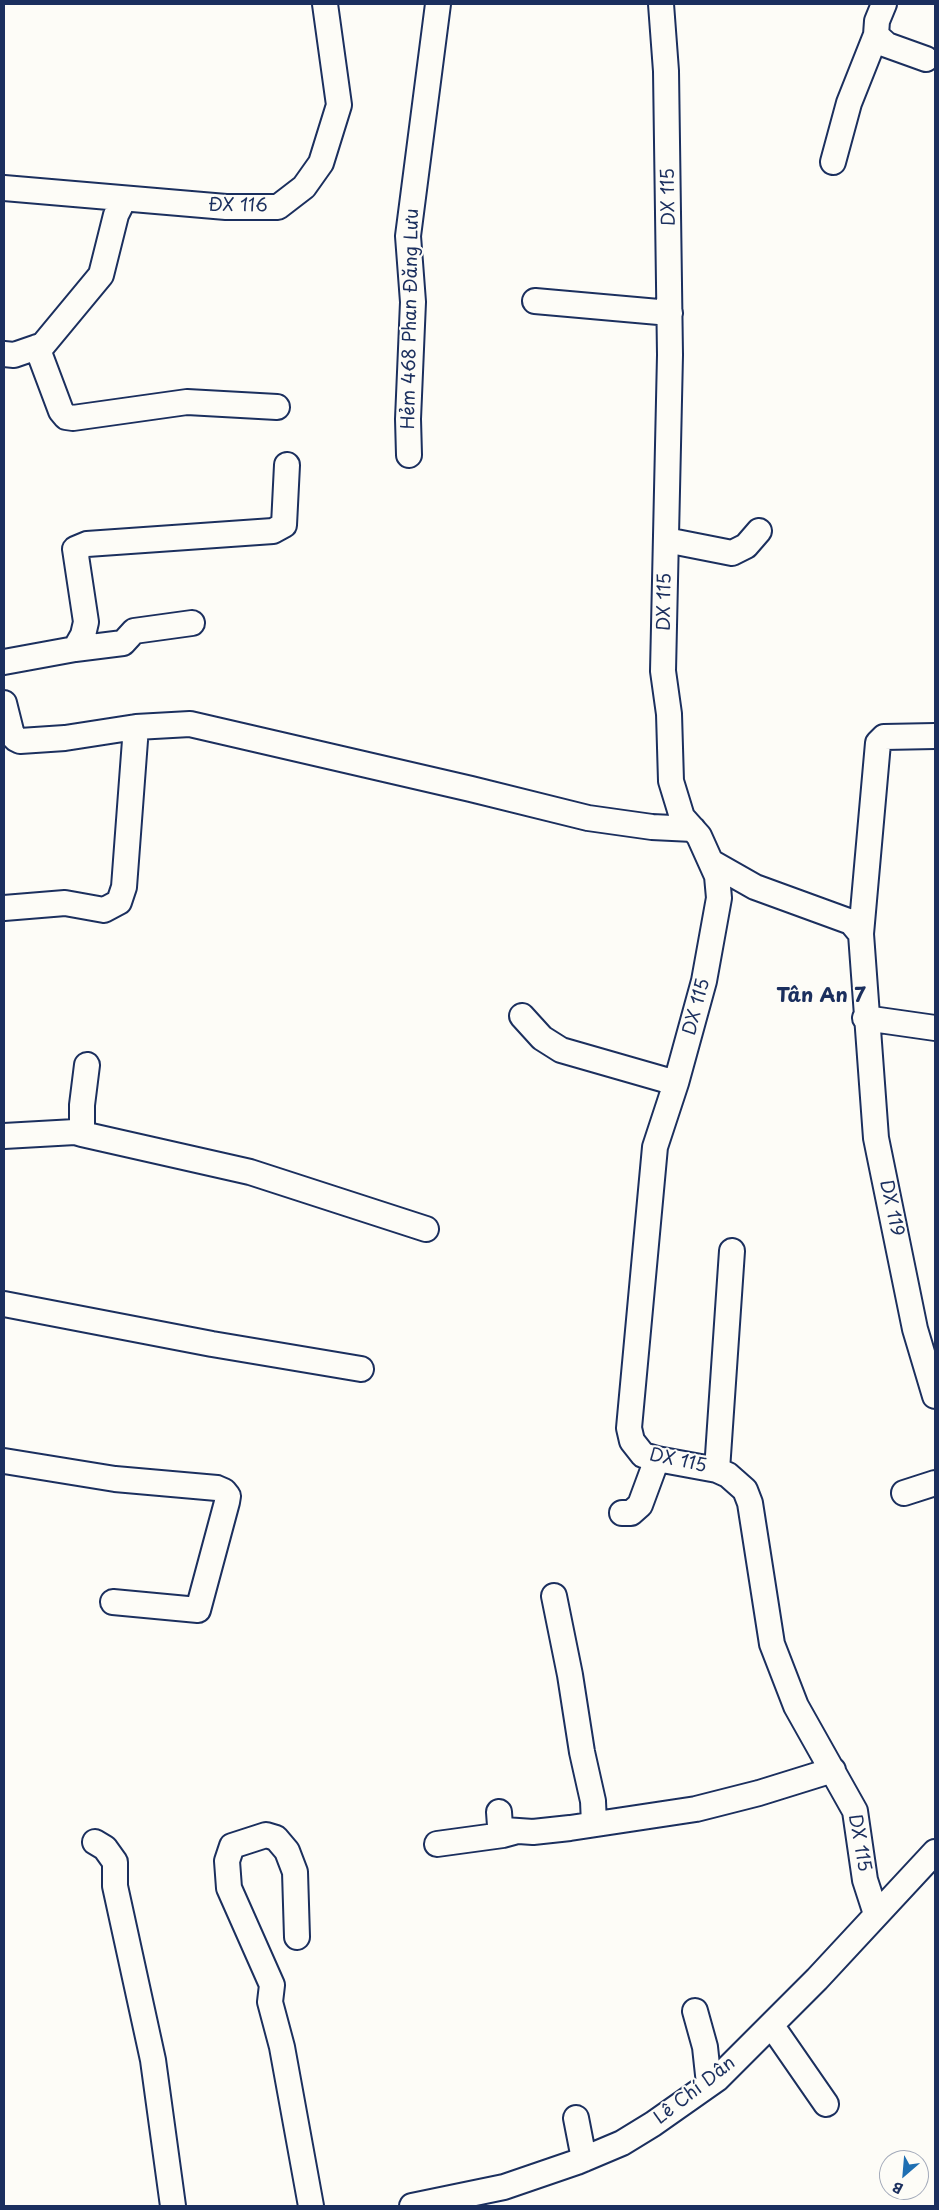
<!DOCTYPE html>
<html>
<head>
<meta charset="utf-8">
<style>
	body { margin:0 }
	#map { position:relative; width:939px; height:2210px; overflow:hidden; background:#fdfcf7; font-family:"Playpen Sans",sans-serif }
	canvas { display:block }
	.frame { position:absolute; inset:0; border:5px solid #1b2f5e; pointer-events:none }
	.north { position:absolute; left:879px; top:2150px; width:50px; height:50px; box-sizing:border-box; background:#fdfcf7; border:1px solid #a3aaba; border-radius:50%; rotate:207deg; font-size:14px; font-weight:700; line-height:20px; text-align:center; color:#1b2f5e }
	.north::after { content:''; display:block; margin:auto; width:18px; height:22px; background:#1f6fb2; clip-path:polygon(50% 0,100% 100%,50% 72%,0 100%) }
</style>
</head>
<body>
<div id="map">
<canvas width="939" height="2210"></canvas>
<div class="frame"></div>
<div class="north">B</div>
</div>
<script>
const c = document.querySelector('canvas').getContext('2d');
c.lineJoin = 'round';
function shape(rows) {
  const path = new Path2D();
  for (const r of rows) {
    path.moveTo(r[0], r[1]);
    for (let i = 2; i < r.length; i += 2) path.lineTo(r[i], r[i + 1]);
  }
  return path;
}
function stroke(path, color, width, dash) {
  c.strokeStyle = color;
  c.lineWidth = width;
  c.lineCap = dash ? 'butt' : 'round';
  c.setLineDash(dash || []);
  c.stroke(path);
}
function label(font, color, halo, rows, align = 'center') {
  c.font = font + ' "Playpen Sans",sans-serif';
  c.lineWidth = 4;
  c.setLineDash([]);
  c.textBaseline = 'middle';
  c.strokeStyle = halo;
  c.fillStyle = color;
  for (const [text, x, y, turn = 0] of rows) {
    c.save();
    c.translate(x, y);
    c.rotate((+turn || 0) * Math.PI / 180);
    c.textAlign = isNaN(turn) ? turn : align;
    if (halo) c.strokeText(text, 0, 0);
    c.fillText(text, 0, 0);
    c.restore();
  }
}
const minor = shape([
	[661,4,666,71,670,355,663,671,669,714,671,781,682,817,699,836,717,876,719,898,704,981,676,1083,655,1147,629,1428,632,1441,643,1455,657,1459,717,1470,728,1475,745,1490,750,1503,772,1644,796,1706,855,1811,865,1880,876,1914],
	[876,35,887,45,926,59],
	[833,162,849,103,876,35,877,21,884,4],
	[4,188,226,207,278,207,304,187,321,163,339,105,325,4],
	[535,301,670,313],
	[37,347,61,411,66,417,73,418,187,402,277,407],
	[4,354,14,355,43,345,101,275,116,215,124,199],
	[409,455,408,419,413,302,408,236,438,4],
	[666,540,732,553,746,546,759,531],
	[75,649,123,643,134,631,192,623],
	[4,662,75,649,83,635,86,622,75,549,87,544,273,531,284,525,287,465],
	[4,703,12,735,16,739,20,741,65,738,136,727,190,724,471,789,588,818,652,827,693,829],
	[711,862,755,887,851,922,861,934,876,1138,915,1329,935,1396],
	[4,908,65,903,104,910,119,902,124,887,136,727],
	[861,934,878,743,884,737,935,736],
	[522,1016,542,1038,561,1050,676,1083],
	[865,1018,935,1028],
	[82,1134,82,1105,87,1065],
	[4,1136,75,1132,82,1134,250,1172,426,1229],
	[4,1304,212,1344,361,1369],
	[4,1461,115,1479,217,1488,224,1491,228,1496,227,1502,198,1610,113,1602],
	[717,1470,732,1251],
	[904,1493,935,1483],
	[622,1513,631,1513,640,1505,657,1459],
	[554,1596,570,1675,582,1752,593,1801,594,1824],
	[499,1812,500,1826,504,1830,533,1832,570,1828,696,1809,759,1793,833,1770],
	[95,1842,105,1848,115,1862,115,1886,153,2060,173,2206],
	[437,1844,503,1835,514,1832],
	[297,1937,295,1872,287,1851,276,1838,266,1835,232,1846,227,1861,229,1888,272,1985,270,2002,282,2047,311,2206],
	[695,2011,705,2047,709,2084],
	[772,2026,826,2104],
	[576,2118,584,2159],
	[412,2206,504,2187,577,2162,622,2143,653,2124,717,2079,817,1979,935,1852]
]);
const streetNames = [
	["DX 115",669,197,-91],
	["ĐX 116",238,206,1],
	["Hẻm 468 Phan Đăng Lưu",411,319,-89],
	["DX 115",665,602,-89],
	["DX 115",697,1007,-75],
	["DX 119",891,1208,78],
	["DX 115",678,1461,12],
	["DX 115",859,1843,80],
	["Lê Chí Dân",695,2091,-38]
];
const quarterNames = [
	["Tân An 7",821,996]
];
stroke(minor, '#1b2f5e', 28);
stroke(minor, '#fdfcf7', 24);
label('18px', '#1b2f5e', '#fdfcf7', streetNames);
label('bold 20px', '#1b2f5e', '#fdfcf7', quarterNames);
</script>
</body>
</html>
